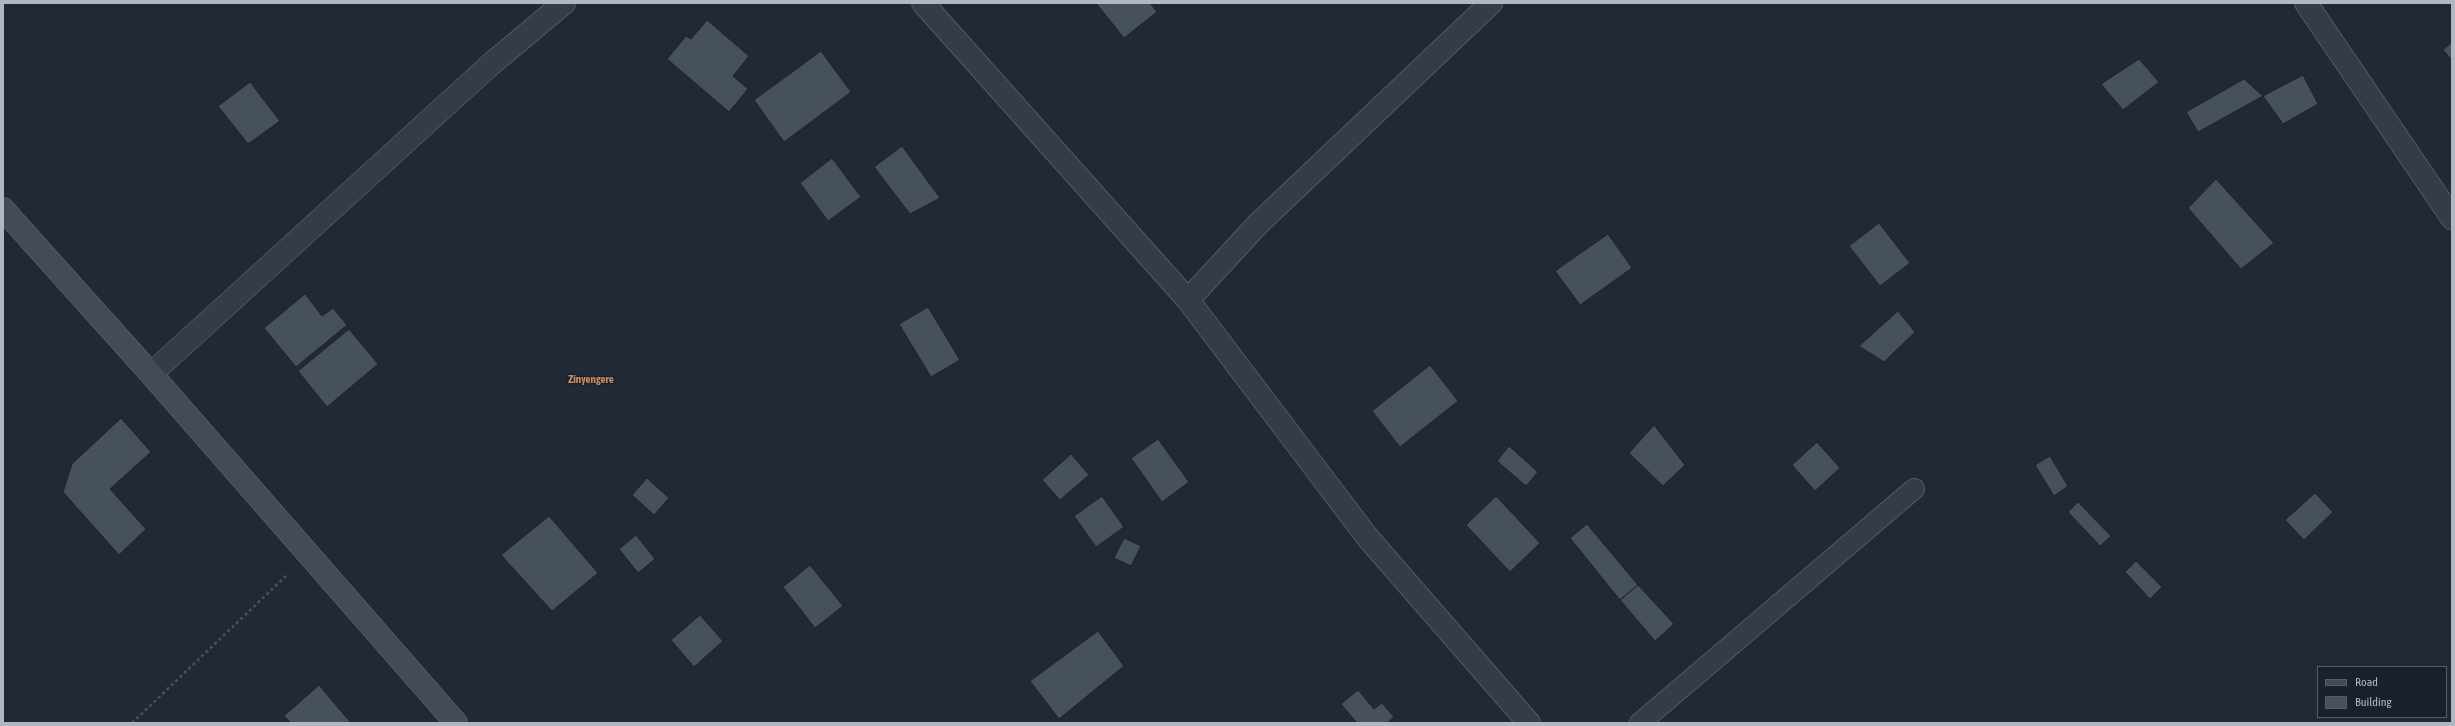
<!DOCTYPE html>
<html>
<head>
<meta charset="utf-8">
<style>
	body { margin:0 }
	#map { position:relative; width:2455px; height:726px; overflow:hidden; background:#212a34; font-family:"Asap Condensed",sans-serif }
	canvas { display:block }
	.frame { position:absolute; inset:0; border:4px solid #aeb7c2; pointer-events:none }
	.legend { position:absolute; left:2317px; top:666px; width:130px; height:52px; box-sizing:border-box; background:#1a212a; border:1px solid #555d67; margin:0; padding:5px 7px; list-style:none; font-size:12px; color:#aeb7c2 }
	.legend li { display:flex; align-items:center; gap:8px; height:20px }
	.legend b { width:20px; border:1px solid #555d67 }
</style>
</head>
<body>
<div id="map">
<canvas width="2455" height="726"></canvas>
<div class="frame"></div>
<ul class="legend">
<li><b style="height:5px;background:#434b58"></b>Road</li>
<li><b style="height:11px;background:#47515e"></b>Building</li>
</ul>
</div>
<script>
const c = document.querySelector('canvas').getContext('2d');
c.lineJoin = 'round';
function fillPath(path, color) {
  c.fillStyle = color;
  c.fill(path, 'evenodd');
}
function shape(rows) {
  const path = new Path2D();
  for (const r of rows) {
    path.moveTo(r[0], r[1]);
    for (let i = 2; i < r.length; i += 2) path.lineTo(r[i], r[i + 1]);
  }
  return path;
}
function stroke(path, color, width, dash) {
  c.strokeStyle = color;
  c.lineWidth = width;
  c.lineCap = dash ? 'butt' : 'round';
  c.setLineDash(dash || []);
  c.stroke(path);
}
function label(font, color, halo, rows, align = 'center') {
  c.font = font + ' "Asap Condensed",sans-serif';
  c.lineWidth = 3;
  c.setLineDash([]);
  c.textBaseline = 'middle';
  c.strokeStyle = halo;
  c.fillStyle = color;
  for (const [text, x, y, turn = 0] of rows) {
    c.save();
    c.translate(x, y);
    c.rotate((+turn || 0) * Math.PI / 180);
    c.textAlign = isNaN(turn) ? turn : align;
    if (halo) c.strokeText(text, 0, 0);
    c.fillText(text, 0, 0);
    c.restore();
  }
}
const building = shape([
	[1096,3,1150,3,1157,12,1124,38,1096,3],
	[707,20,749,56,733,76,748,89,729,112,667,59,686,36,691,39,707,20],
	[2452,42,2452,60,2443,50,2452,42],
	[821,51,851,92,784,142,754,100,821,51],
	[2139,59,2159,82,2123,110,2101,84,2139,59],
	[2303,75,2318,104,2283,124,2263,96,2303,75],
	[2244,79,2263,96,2198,132,2186,112,2244,79],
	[250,82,280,121,248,144,218,106,250,82],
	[902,146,940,198,910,214,874,167,902,146],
	[832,158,861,197,828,221,800,183,832,158],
	[2216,179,2274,243,2241,269,2188,208,2216,179],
	[1879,223,1910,263,1880,286,1849,246,1879,223],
	[1608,234,1632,268,1580,305,1555,271,1608,234],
	[305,294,322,316,333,308,347,325,296,367,264,328,305,294],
	[928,307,960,360,931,377,899,324,928,307],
	[1898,311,1915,332,1884,362,1859,346,1898,311],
	[349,329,378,364,327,407,298,371,349,329],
	[1430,365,1458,401,1400,447,1372,411,1430,365],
	[121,418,151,452,110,489,146,529,119,555,63,492,72,464,121,418],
	[1654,425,1685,465,1663,486,1629,453,1654,425],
	[1158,439,1189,482,1162,502,1131,458,1158,439],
	[1817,442,1840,468,1815,491,1792,465,1817,442],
	[1509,446,1538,472,1526,486,1497,461,1509,446],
	[1071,454,1089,475,1060,500,1042,480,1071,454],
	[2050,456,2068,486,2054,496,2035,465,2050,456],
	[647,478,669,498,654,515,632,495,647,478],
	[2315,493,2333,512,2304,540,2285,520,2315,493],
	[1102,496,1124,527,1096,547,1074,516,1102,496],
	[1496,496,1540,543,1510,572,1466,525,1496,496],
	[2078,502,2111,536,2100,546,2068,512,2078,502],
	[549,516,598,573,552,611,501,555,549,516],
	[1587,524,1638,585,1620,600,1570,538,1587,524],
	[636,535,655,559,638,573,619,549,636,535],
	[1124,538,1141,546,1131,566,1114,558,1124,538],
	[2136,561,2162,587,2150,599,2125,572,2136,561],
	[810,565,843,606,815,628,783,587,810,565],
	[1638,585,1674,624,1655,641,1620,600,1638,585],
	[700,615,723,641,694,667,671,640,700,615],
	[1098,631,1124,666,1059,719,1030,681,1098,631],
	[319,685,351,723,291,723,284,716,319,685],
	[1358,690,1374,709,1382,703,1394,717,1387,723,1357,723,1341,704,1358,690]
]);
const path = shape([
	[132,723,288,574]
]);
const lane = shape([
	[1640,723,1914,489]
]);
const street = shape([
	[923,3,1188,300,1368,538,1529,723],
	[2306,3,2452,218],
	[1188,300,1258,224,1491,3],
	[151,374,490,65,564,3]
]);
const secondary = shape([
	[3,209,151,374,456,723]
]);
const neighbourhoodNames = [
	["Zinyengere",591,380]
];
fillPath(building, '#47515e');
stroke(building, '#1c232c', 1);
stroke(lane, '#525a63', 22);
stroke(street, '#525a63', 24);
stroke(secondary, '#525a63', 24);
stroke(path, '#445557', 2.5, [3, 3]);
stroke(lane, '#343c45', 20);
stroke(street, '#343c45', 22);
stroke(secondary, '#434b58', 22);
label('bold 11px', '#c98c62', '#1a212a', neighbourhoodNames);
</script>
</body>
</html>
